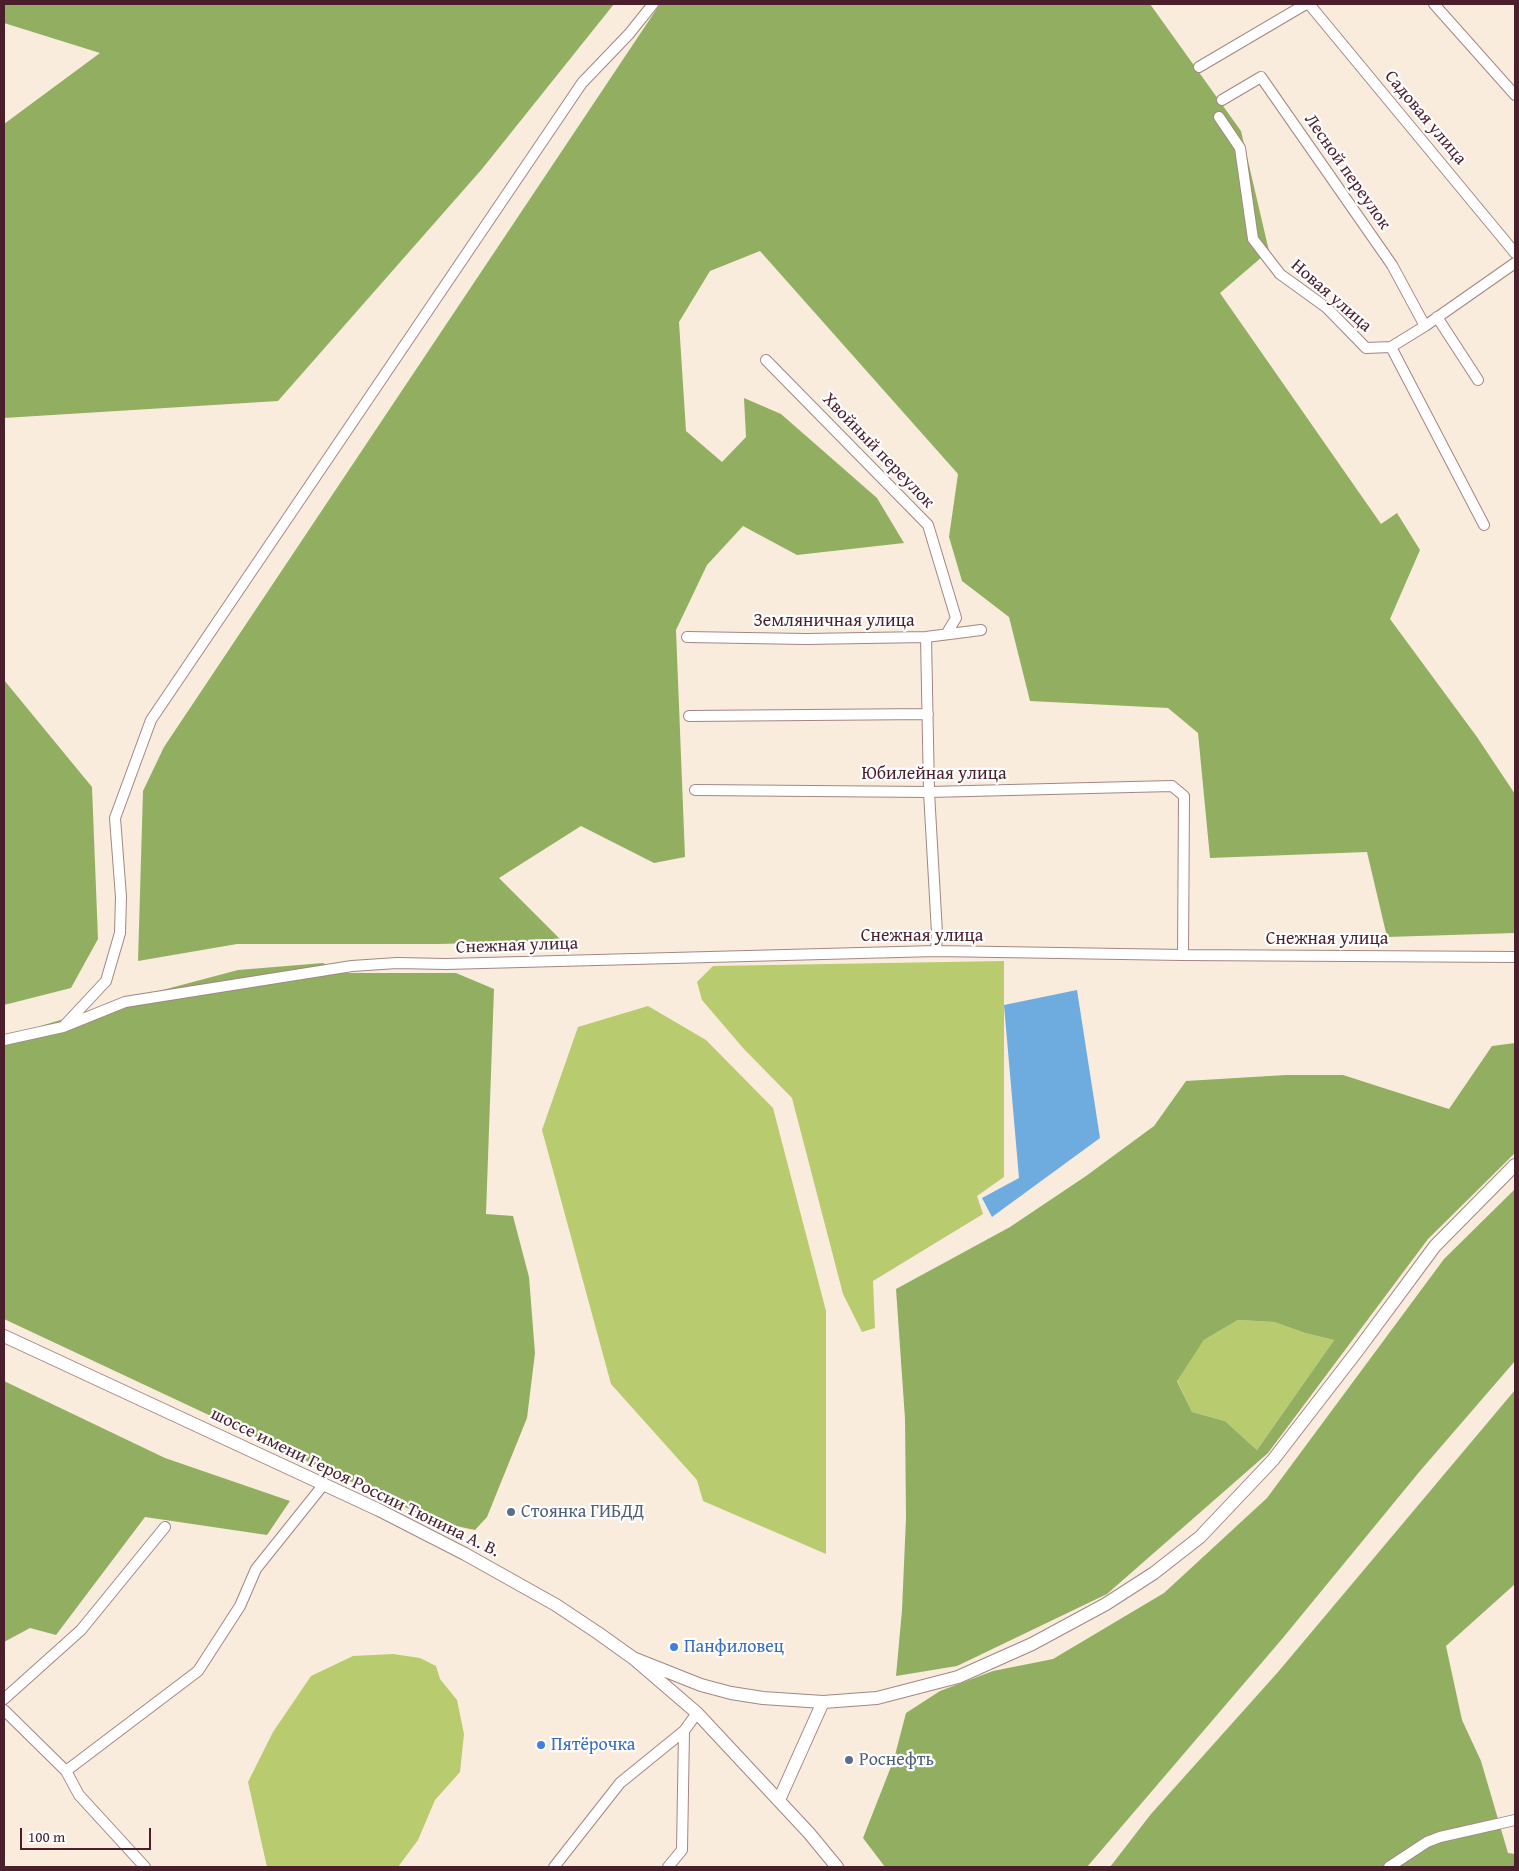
<!DOCTYPE html>
<html>
<head>
<meta charset="utf-8">
<style>
	body { margin:0 }
	#map { position:relative; width:1519px; height:1871px; overflow:hidden; background:#f9ecdd; font-family:"Gentium Book Plus",serif }
	canvas { display:block }
	.frame { position:absolute; inset:0; border:5px solid #4a1f2b; pointer-events:none }
	.scale { position:absolute; left:20px; top:1828px; width:131px; height:22px; box-sizing:border-box; border:2px solid #4a1f2b; border-top:0; padding-left:6px; font-size:15px; line-height:18px; white-space:nowrap; color:#4a1f2b; -webkit-text-stroke:4px #fff; paint-order:stroke }
</style>
</head>
<body>
<div id="map">
<canvas width="1519" height="1871"></canvas>
<div class="frame"></div>
<div class="scale">100 m</div>
</div>
<script>
const c = document.querySelector('canvas').getContext('2d');
c.lineJoin = 'round';
function fillPath(path, color) {
  c.fillStyle = color;
  c.fill(path, 'evenodd');
}
function shape(rows) {
  const path = new Path2D();
  for (const r of rows) {
    path.moveTo(r[0], r[1]);
    for (let i = 2; i < r.length; i += 2) path.lineTo(r[i], r[i + 1]);
  }
  return path;
}
function stroke(path, color, width, dash) {
  c.strokeStyle = color;
  c.lineWidth = width;
  c.lineCap = dash ? 'butt' : 'round';
  c.setLineDash(dash || []);
  c.stroke(path);
}
function label(font, color, halo, rows, align = 'center') {
  c.font = font + ' "Gentium Book Plus",serif';
  c.lineWidth = 4.5;
  c.setLineDash([]);
  c.textBaseline = 'middle';
  c.strokeStyle = halo;
  c.fillStyle = color;
  for (const [text, x, y, turn = 0] of rows) {
    c.save();
    c.translate(x, y);
    c.rotate((+turn || 0) * Math.PI / 180);
    c.textAlign = isNaN(turn) ? turn : align;
    if (halo) c.strokeText(text, 0, 0);
    c.fillText(text, 0, 0);
    c.restore();
  }
}
const green = shape([
	[1004,961,1004,1177,977,1196,983,1214,873,1281,875,1328,862,1332,843,1294,792,1098,743,1048,702,1000,697,982,713,966],
	[648,1006,706,1040,773,1108,826,1311,826,1554,703,1501,697,1480,611,1384,542,1130,578,1027],
	[1238,1320,1274,1322,1305,1333,1334,1340,1257,1450,1225,1421,1192,1412,1177,1380,1204,1340],
	[393,1654,420,1658,436,1666,440,1679,457,1700,464,1734,460,1772,435,1800,418,1840,398,1867,267,1867,248,1782,273,1732,311,1676,353,1656]
]);
const forest = shape([
	[4,4,614,4,482,169,278,401,4,418,4,124,100,53,4,23],
	[660,4,1150,4,1241,131,1269,251,1220,293,1381,524,1397,513,1420,550,1390,619,1477,737,1515,794,1515,933,1387,937,1367,852,1210,858,1198,733,1168,708,1030,701,1009,617,962,581,949,537,958,474,760,251,710,271,679,322,686,431,722,462,746,437,744,398,781,414,877,498,904,543,797,555,743,526,707,565,676,630,685,857,654,863,581,826,499,878,562,941,438,944,237,944,138,961,143,791,164,747],
	[4,680,92,787,98,939,71,988,4,1005],
	[323,963,343,973,456,973,494,989,486,1214,513,1216,529,1277,535,1353,527,1418,487,1517,475,1530,437,1522,4,1319,4,1037,140,996,238,970],
	[1515,1043,1515,1153,1428,1239,1268,1453,1107,1594,957,1666,896,1676,902,1610,906,1518,905,1419,896,1289,1010,1227,1086,1176,1154,1126,1186,1081,1286,1075,1343,1075,1449,1109,1492,1046],
	[1238,1320,1274,1322,1305,1333,1334,1340,1257,1450,1225,1421,1192,1412,1177,1381,1204,1340],
	[1515,1189,1515,1361,1420,1471,1282,1639,1087,1867,885,1867,863,1838,894,1759,906,1713,940,1691,993,1671,1053,1659,1164,1593,1267,1498,1444,1259],
	[4,1381,165,1458,290,1501,267,1535,145,1517,56,1635,30,1628,4,1642],
	[1515,1390,1515,1584,1446,1646,1462,1720,1481,1761,1508,1853,1515,1854,1515,1867,1110,1867,1151,1814,1278,1672]
]);
const water = shape([
	[1077,990,1100,1138,992,1217,982,1198,1019,1178,1004,1005]
]);
const minor = shape([
	[1309,4,1515,253],
	[1434,4,1515,95],
	[1199,67,1306,4],
	[1222,100,1261,77,1392,265,1425,326],
	[1219,117,1240,148,1253,239,1280,274,1327,308,1366,348,1391,347,1484,525],
	[1437,317,1478,380],
	[1391,347,1425,326,1515,263],
	[766,360,928,525,956,618,947,633],
	[687,637,806,639,926,637,981,630],
	[926,637,929,792,937,933,936,951],
	[689,716,928,714],
	[695,790,929,792,1172,786,1184,796,1183,955],
	[63,1027,125,1002,352,966,397,963,446,964,936,951,1183,955,1515,957],
	[4,1040,63,1027,106,981,120,933,121,897,115,818,151,720,582,83,629,34,653,4],
	[4,1699,81,1630,165,1527],
	[4,1710,66,1771,79,1795,145,1867],
	[66,1771,198,1671,240,1606,256,1569,324,1484],
	[554,1867,620,1783,684,1731],
	[668,1867,682,1850,684,1731,697,1713],
	[1389,1867,1427,1842,1440,1837,1515,1820]
]);
const major = shape([
	[4,1336,379,1510,465,1554,556,1605,598,1633,633,1658,697,1713,809,1833,837,1867],
	[633,1658,701,1685,731,1693,763,1698,823,1702,877,1698,958,1677,1032,1644,1106,1604,1154,1573,1200,1537,1273,1460,1358,1350,1435,1246,1515,1165],
	[779,1800,823,1702]
]);
const markers = [
	[511,1512,5,"#5c6f8a"],
	[674,1647,5,"#3f7fe0"],
	[541,1745,5,"#3f7fe0"],
	[849,1760,5,"#5c6f8a"]
];
const streetNames = [
	["Садовая улица",1425,118,50],
	["Лесной переулок",1347,172,55],
	["Новая улица",1331,296,41],
	["Хвойный переулок",878,451,46],
	["Земляничная улица",834,621],
	["Юбилейная улица",934,774],
	["Снежная улица",922,936],
	["Снежная улица",1327,939],
	["Снежная улица",517,946,-2],
	["шоссе имени Героя России Тюнина А. В.",355,1483,26]
];
const serviceNames = [
	["Стоянка ГИБДД",521,1512],
	["Роснефть",859,1760]
];
const shopNames = [
	["Панфиловец",684,1647],
	["Пятёрочка",551,1745]
];
fillPath(green, '#b8cb6e');
fillPath(forest, '#92af61');
fillPath(water, '#6eace0');
stroke(minor, '#a28684', 12);
stroke(major, '#a28684', 14);
stroke(minor, '#fff', 10);
stroke(major, '#fff', 12);
for (const [x, y, r, color] of markers) {
  const dot = new Path2D();
  dot.arc(x, y, r, 0, 2 * Math.PI);
  c.fillStyle = color;
  c.fill(dot);
  stroke(dot, '#fff', 2);
}
label('18px', '#4a1f2b', '#fff', streetNames);
label('18px', '#4e5e75', '#fff', serviceNames, 'left');
label('18px', '#366cbe', '#fff', shopNames, 'left');
</script>
</body>
</html>
